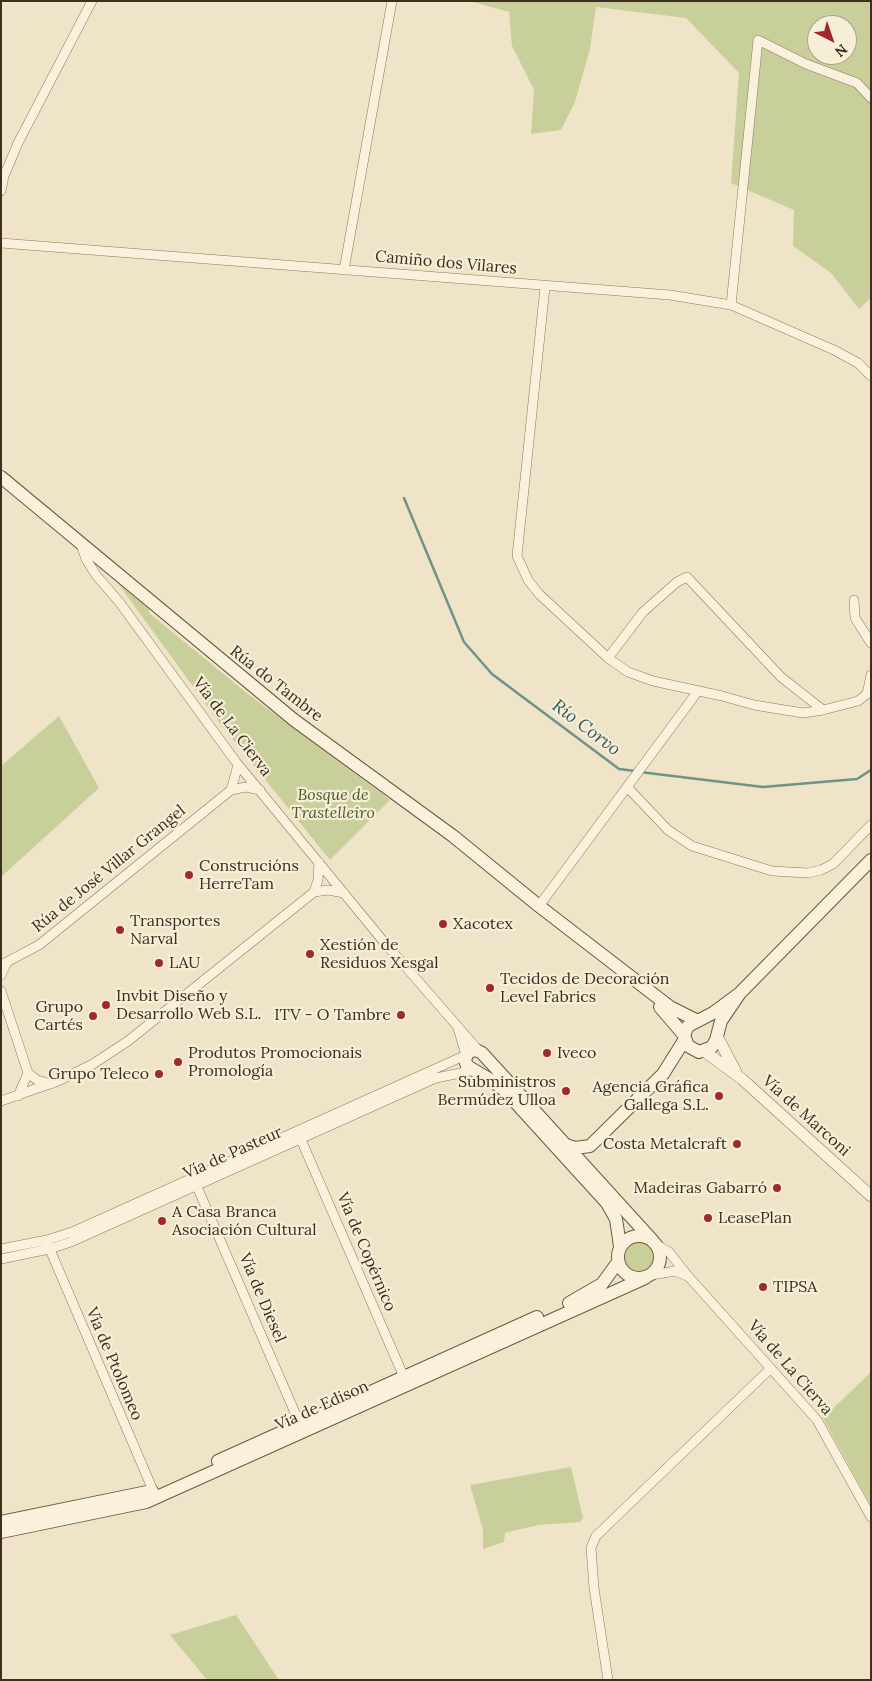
<!DOCTYPE html>
<html>
<head>
<meta charset="utf-8">
<style>
	body { margin:0 }
	#map { position:relative; width:872px; height:1681px; overflow:hidden; background:#f0e4c8; font-family:Lora,serif }
	canvas { display:block }
	.frame { position:absolute; inset:0; border:2px solid #3d2e20; pointer-events:none }
	.north { position:absolute; left:807px; top:15px; width:50px; height:50px; box-sizing:border-box; background:#f7eed8; border:1px solid #ada18e; border-radius:50%; rotate:139deg; font-size:14px; font-weight:700; line-height:20px; text-align:center; color:#3d2e20 }
	.north::after { content:''; display:block; margin:auto; width:18px; height:22px; background:#9e2a2b; clip-path:polygon(50% 0,100% 100%,50% 72%,0 100%) }
</style>
</head>
<body>
<div id="map">
<canvas width="872" height="1681"></canvas>
<div class="frame"></div>
<div class="north">N</div>
</div>
<script>
const c = document.querySelector('canvas').getContext('2d');
c.lineJoin = 'round';
function fillPath(path, color) {
  c.fillStyle = color;
  c.fill(path, 'evenodd');
}
function shape(rows) {
  const path = new Path2D();
  for (const r of rows) {
    if (r.length === 3) {
      path.moveTo(r[0] + r[2], r[1]);
      path.arc(r[0], r[1], r[2], 0, 2 * Math.PI);
      continue;
    }
    path.moveTo(r[0], r[1]);
    for (let i = 2; i < r.length; i += 2) path.lineTo(r[i], r[i + 1]);
  }
  return path;
}
function stroke(path, color, width, dash) {
  c.strokeStyle = color;
  c.lineWidth = width;
  c.lineCap = dash ? 'butt' : 'round';
  c.setLineDash(dash || []);
  c.stroke(path);
}
function label(font, color, halo, rows, align = 'center') {
  c.font = font + ' Lora,serif';
  c.lineWidth = 4.5;
  c.setLineDash([]);
  c.textBaseline = 'middle';
  c.strokeStyle = halo;
  c.fillStyle = color;
  for (const [text, x, y, turn = 0] of rows) {
    c.save();
    c.translate(x, y);
    c.rotate((+turn || 0) * Math.PI / 180);
    c.textAlign = isNaN(turn) ? turn : align;
    if (halo) c.strokeText(text, 0, 0);
    c.fillText(text, 0, 0);
    c.restore();
  }
}
const green = shape([
	[470,1,871,1,871,298,859,309,831,273,793,246,794,210,731,183,739,73,686,18,596,7,590,49,575,102,561,130,531,134,534,90,512,46,509,12],
	[817,25,847,25,847,55,817,55],
	[117,582,149,609,149,613,248,694,390,800,330,860,221,725],
	[59,716,99,788,1,877,1,766],
	[639,1257,15],
	[871,1372,871,1506,823,1418],
	[571,1467,583,1518,580,1522,538,1525,505,1533,504,1542,483,1549,483,1530,470,1485],
	[236,1615,279,1680,207,1680,170,1635]
]);
const stream = shape([
	[404,498,464,642,492,674,619,769,635,771],
	[640,772,763,787,857,779,871,770]
]);
const minor = shape([
	[1,191,4,176,18,143,92,1],
	[1,243,670,295,731,305,834,350,858,363,871,376],
	[344,270,392,1],
	[545,287,517,556,528,580,539,594,608,658,628,672,653,681,722,696,754,705,803,713,823,710,858,701,867,694,871,675],
	[731,305,758,40,806,64,857,83,871,98],
	[81,544,86,559,96,575,120,603,236,762,384,942,479,1051],
	[854,600,855,618,871,643],
	[608,658,643,612,677,582,687,577,781,677,823,710],
	[628,788,668,830,692,846,772,871,808,873,821,870,833,864,871,825],
	[231,790,238,765],
	[314,892,318,880,319,862],
	[539,906,698,691],
	[1,965,39,945,231,790,246,787,260,790],
	[1,975,7,962],
	[1,991,28,1073,37,1080,51,1084],
	[18,1096,28,1073],
	[1,1101,58,1081,93,1064,128,1041,314,892,328,890,344,893],
	[299,1135,406,1382],
	[195,1182,302,1429],
	[48,1245,155,1495],
	[657,1245,669,1252,688,1276,817,1420,871,1517],
	[1,1249,47,1240,72,1232,466,1055,458,1028],
	[1,1259,49,1249,71,1242,436,1078,475,1070],
	[651,1275,675,1271,687,1276],
	[608,1680,594,1588,591,1548,596,1536,770,1369]
]);
const tertiary = shape([
	[717,1036,736,1072],
	[704,1051,742,1079,871,1196]
]);
const secondary = shape([
	[1,477,294,720,453,836,539,906,670,1007,696,1020],
	[740,993,713,1013,688,1026,684,1035,688,1046,699,1052,712,1047,716,1040,721,1021,740,993,871,860],
	[660,1007,684,1035],
	[566,1145,575,1148,590,1146,663,1074,685,1039],
	[639,1257,21],
	[620,1246,616,1219,607,1203,506,1092,494,1082,467,1066,465,1060,468,1052,476,1050,482,1053,653,1241],
	[569,1303,602,1284,618,1262],
	[218,1461,537,1317],
	[1,1522,152,1491],
	[1,1532,146,1502,645,1278]
]);
const markers = [
	[189,875,5,"#9e2a2b"],
	[443,924,5,"#9e2a2b"],
	[120,930,5,"#9e2a2b"],
	[310,954,5,"#9e2a2b"],
	[159,963,5,"#9e2a2b"],
	[490,988,5,"#9e2a2b"],
	[106,1005,5,"#9e2a2b"],
	[401,1015,5,"#9e2a2b"],
	[93,1016,5,"#9e2a2b"],
	[547,1053,5,"#9e2a2b"],
	[178,1062,5,"#9e2a2b"],
	[159,1074,5,"#9e2a2b"],
	[566,1091,5,"#9e2a2b"],
	[719,1096,5,"#9e2a2b"],
	[737,1144,5,"#9e2a2b"],
	[777,1188,5,"#9e2a2b"],
	[708,1218,5,"#9e2a2b"],
	[162,1221,5,"#9e2a2b"],
	[763,1287,5,"#9e2a2b"]
];
const streetNames = [
	["Camiño dos Vilares",446,263,5],
	["Rúa do Tambre",276,684,38],
	["Vía de La Cierva",232,727,53],
	["Rúa de José Villar Grangel",109,869,-39],
	["Vía de Marconi",806,1116,42],
	["Vía de Pasteur",233,1153,-24],
	["Vía de Copérnico",366,1252,67],
	["Vía de Diesel",262,1298,67],
	["Vía de Ptolomeo",114,1364,67],
	["Vía de La Cierva",790,1368,49],
	["Vía de Edison",322,1406,-24]
];
const parkNames = [
	["Bosque de",333,795],
	["Trastelleiro",333,813]
];
const poiNames = [
	["Construcións",199,866],
	["HerreTam",199,884],
	["Transportes",130,921],
	["Narval",130,939],
	["Xacotex",453,924],
	["Xestión de",320,945],
	["Residuos Xesgal",320,963],
	["LAU",169,963],
	["Tecidos de Decoración",500,979],
	["Level Fabrics",500,997],
	["Invbit Diseño y",116,996],
	["Desarrollo Web S.L.",116,1014],
	["Grupo",83,1007,"right"],
	["Cartés",83,1025,"right"],
	["ITV - O Tambre",391,1015,"right"],
	["Produtos Promocionais",188,1053],
	["Promología",188,1071],
	["Iveco",557,1053],
	["Grupo Teleco",149,1074,"right"],
	["Subministros",556,1082,"right"],
	["Bermúdez Ulloa",556,1100,"right"],
	["Agencia Gráfica",709,1087,"right"],
	["Gallega S.L.",709,1105,"right"],
	["Costa Metalcraft",727,1144,"right"],
	["Madeiras Gabarró",767,1188,"right"],
	["A Casa Branca",172,1212],
	["Asociación Cultural",172,1230],
	["LeasePlan",718,1218],
	["TIPSA",773,1287]
];
const waterNames = [
	["Río Corvo",586,728,37]
];
fillPath(green, '#c9cf9b');
stroke(stream, '#6f938a', 2.5);
stroke(minor, '#8d765c', 10);
stroke(tertiary, '#8d765c', 12);
stroke(secondary, '#6f573f', 14);
stroke(minor, '#faf1dc', 9);
stroke(tertiary, '#faf1dc', 11);
stroke(secondary, '#faf1dc', 12);
for (const [x, y, r, color] of markers) {
  const dot = new Path2D();
  dot.arc(x, y, r, 0, 2 * Math.PI);
  c.fillStyle = color;
  c.fill(dot);
  stroke(dot, '#f7eed8', 2);
}
label('16px', '#3d2e20', '#f7eed8', streetNames);
label('italic 16px', '#4d5a26', '#f7eed8', parkNames);
label('16px', '#3d2e20', '#f7eed8', poiNames, 'left');
label('italic 18px', '#2f5d5a', '#f7eed8', waterNames);
</script>
</body>
</html>
